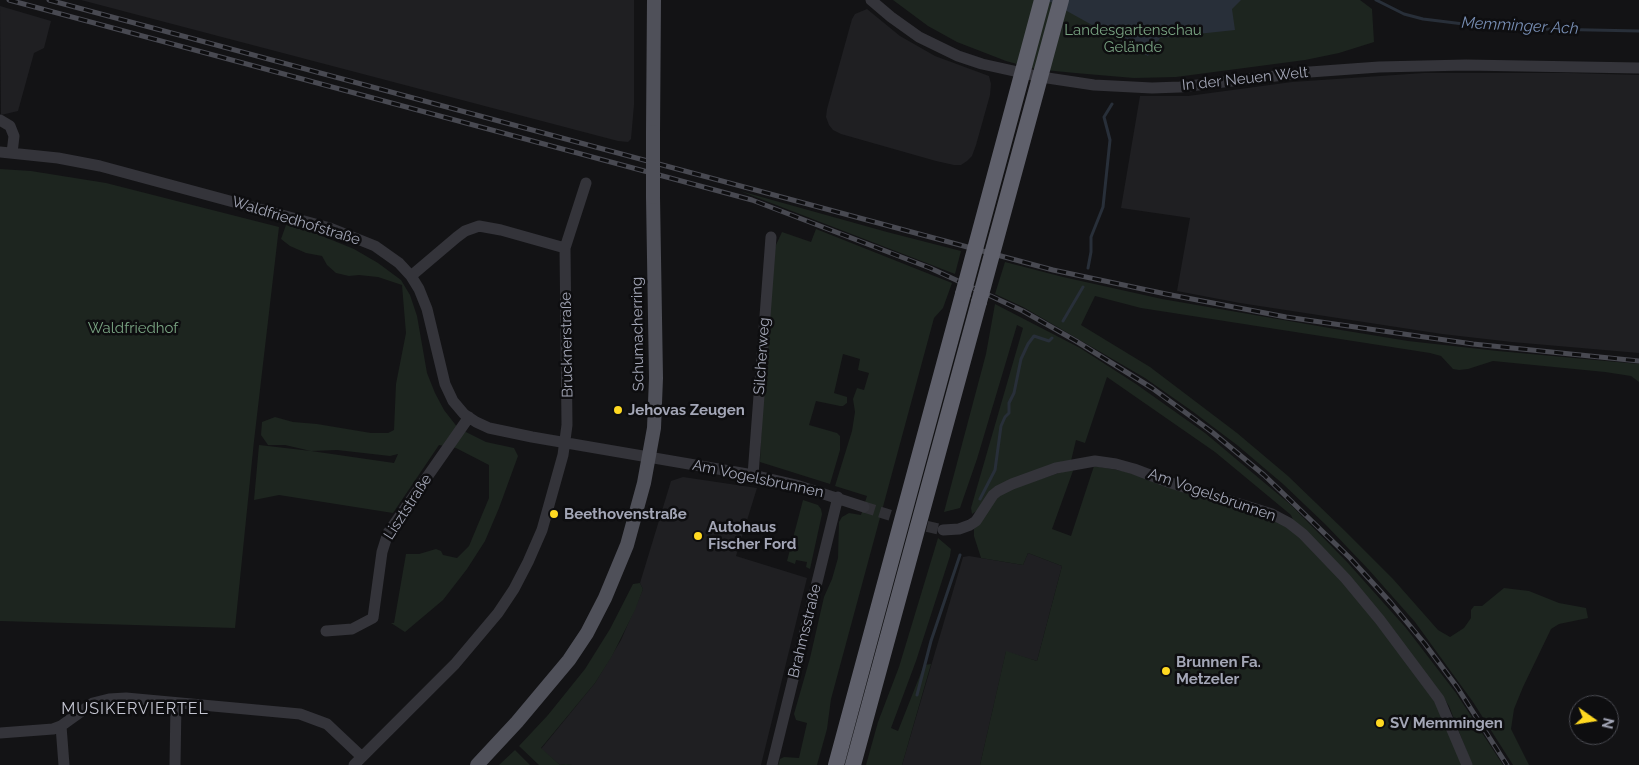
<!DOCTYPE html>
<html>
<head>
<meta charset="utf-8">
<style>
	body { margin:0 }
	#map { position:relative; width:1639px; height:765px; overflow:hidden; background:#131315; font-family:Raleway,sans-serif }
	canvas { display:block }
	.north { position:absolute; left:1569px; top:695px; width:50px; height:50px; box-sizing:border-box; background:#0e0e10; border:1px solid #4a4b52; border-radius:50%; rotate:103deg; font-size:14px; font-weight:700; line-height:20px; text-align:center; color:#a3a6b6 }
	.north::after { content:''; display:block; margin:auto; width:18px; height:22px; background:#ffd921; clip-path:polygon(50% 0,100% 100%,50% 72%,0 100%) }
</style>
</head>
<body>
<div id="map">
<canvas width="1639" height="765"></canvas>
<div class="north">N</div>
</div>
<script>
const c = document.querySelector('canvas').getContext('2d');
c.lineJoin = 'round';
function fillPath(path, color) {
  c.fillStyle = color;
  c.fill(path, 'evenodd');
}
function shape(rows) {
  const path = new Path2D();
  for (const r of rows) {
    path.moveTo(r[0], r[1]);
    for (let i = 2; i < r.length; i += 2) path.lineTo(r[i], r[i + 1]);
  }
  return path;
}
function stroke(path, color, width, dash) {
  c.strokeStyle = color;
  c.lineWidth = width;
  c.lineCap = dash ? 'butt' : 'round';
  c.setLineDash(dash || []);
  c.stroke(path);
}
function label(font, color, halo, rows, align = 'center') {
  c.font = font + ' Raleway,sans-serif';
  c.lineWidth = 5;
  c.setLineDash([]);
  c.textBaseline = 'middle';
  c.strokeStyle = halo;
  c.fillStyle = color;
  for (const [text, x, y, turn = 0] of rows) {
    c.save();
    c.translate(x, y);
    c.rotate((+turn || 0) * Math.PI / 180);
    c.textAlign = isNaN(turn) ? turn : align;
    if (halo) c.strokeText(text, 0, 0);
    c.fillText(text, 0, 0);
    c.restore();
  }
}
const built = shape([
	[81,0,634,0,634,105,631,139,628,142,618,141],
	[0,6,51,21,44,48,34,53,18,111,1,115],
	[867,9,900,36,935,56,989,76,991,84,990,95,976,145,972,156,967,161,961,165,954,165,936,161,841,134,833,130,829,125,826,117,827,109,852,19,855,14],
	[1424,73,1569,73,1639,75,1639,353,1512,342,1442,334,1240,303,1177,291,1190,218,1121,208,1140,96,1188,96,1292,82],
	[683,477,757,488,736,556,807,578,761,765,572,765,566,764,560,765,541,749,595,683,621,640,643,589,640,583,671,481],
	[1028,553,1062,566,1037,661,1006,652,980,765,902,765,963,557,969,556,1023,565]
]);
const green = shape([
	[893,0,1360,0,1372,9,1374,42,1339,53,1305,60,1176,77,1134,78,1075,73,1035,69,1006,61,957,42,928,26],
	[0,169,31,171,106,183,279,227,254,441,235,628,0,621],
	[740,191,887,232,961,251,955,274],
	[286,225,317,234,354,249,378,263,401,280,410,295,417,316,427,373,435,393,444,410,458,428,486,442,514,448,518,456,499,508,485,541,467,569,443,600,405,632,391,623,394,623,406,554,419,554,436,549,441,551,443,555,457,558,469,546,489,498,489,465,456,448,439,445,393,513,279,495,254,500,259,445,311,451,285,445,268,445,261,435,262,422,275,417,293,422,317,424,371,433,388,433,394,430,396,384,406,333,402,285,378,277,359,275,349,276,336,273,327,265,322,256,306,253,290,246,281,239],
	[337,450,390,456,398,454,394,463,311,451],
	[816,229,952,283,943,308,934,318,831,699,827,729,817,765,778,765,780,759,784,757,799,758,807,723,796,720,794,714,810,658,824,597,832,579,838,558,839,522,842,517,849,513,861,515,867,496,835,486,852,431,855,412,853,399,857,388,864,390,869,373,858,370,860,359,843,354,834,393,847,397,847,403,843,406,840,406,816,401,809,425,837,433,840,436,840,450,830,484,760,462,763,393,775,247,782,232,811,242],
	[1005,262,1063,277,1162,299,1341,330,1408,341,1498,351,1639,364,1639,382,1631,376,1605,372,1493,361,1468,369,1459,370,1453,369,1441,356,1430,353,1141,308,1095,296,1081,325,1150,367,1237,433,1288,476,1344,530,1393,579,1438,630,1450,637,1464,628,1471,618,1471,610,1474,606,1482,606,1504,588,1529,591,1559,603,1586,608,1588,618,1559,624,1551,629,1523,687,1514,709,1511,729,1529,765,1513,765,1473,702,1415,622,1369,570,1326,525,1283,484,1237,445,1192,411,1145,378,1109,357,1023,307,995,294],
	[995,304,1080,348,1136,384,1205,433,1291,505,1348,563,1406,628,1456,693,1503,765,1472,765,1449,706,1435,685,1294,522,1291,515,1215,452,1107,377,1085,443,1076,440,1071,461,1039,470,972,514,971,508,1023,328,1017,325,977,459,960,508,944,512,986,354],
	[1094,466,1123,471,1266,516,1294,531,1338,574,1432,695,1463,765,980,765,1006,651,1037,661,1062,566,1028,553,1023,565,981,558,974,536,974,529,995,500,1007,490,1074,468,1052,529,1071,536],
	[803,500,818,505,821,509,822,514,810,569,806,567,807,562,796,560,795,564,787,561],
	[938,538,951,549,950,556,916,661,891,728,898,731,924,665,931,664,902,765,866,765,878,722,899,667],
	[640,583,643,589,635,610,612,656,595,683,541,748,560,765,566,764,572,765,539,765,519,746,548,715,585,669,610,629,633,584],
	[515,750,530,765,499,765]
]);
const water = shape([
	[1047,0,1241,0,1232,9,1235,30,1160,38,1148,56]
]);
const stream = shape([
	[1376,0,1404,14,1423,19,1496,28,1639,31],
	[1088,268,1091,252,1091,237,1103,207,1110,140,1104,117,1112,104],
	[1063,321,1083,287],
	[980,499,995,470,1001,426,1005,417,1009,413,1009,403,1014,393,1021,359,1028,344,1034,336,1049,341,1052,338],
	[917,695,931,641,960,555]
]);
const minorTunnel = shape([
	[864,507,925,526,943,530]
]);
const minor = shape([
	[871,0,891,17,919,37,958,56,982,64,1041,77,1094,85,1152,88,1180,87,1310,72,1379,67,1466,65,1639,68],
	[0,120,10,126,14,136,12,153],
	[0,152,58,158,100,166,330,228,375,246,399,263,411,276,419,289,427,309,445,384,453,401,464,414,476,422,489,428,532,437,753,475,796,485,864,507],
	[565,248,586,183],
	[753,475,771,237],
	[943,530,959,529,970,525,976,521,993,495,998,491,1012,484,1056,468,1095,461,1116,464,1134,469,1171,483,1272,514,1289,523,1303,534,1346,579,1380,620,1439,699,1467,765],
	[326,631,352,629,373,618,382,552,388,533,469,417],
	[61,726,64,765],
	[0,733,53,729,61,726,93,703,109,699,126,698,300,714,327,724,362,757],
	[175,765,176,703],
	[354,765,455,664,498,613,514,589,528,562,542,530,563,455,567,425,565,248,501,230,479,226,465,231,457,237,411,276],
	[772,765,838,497]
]);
const major = shape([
	[653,132,654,0],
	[477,765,517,722,569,660,587,633,605,598,627,545,644,483,654,428,656,378,653,197]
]);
const highway = shape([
	[836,765,963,294],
	[853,765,979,302]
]);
const rail = shape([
	[9,0,752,200,930,268,1023,311,1076,341,1152,388,1212,432,1264,475,1350,558,1391,603,1425,644,1457,687,1507,765],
	[49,0,1053,270,1166,294,1286,317,1473,344,1639,361]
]);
const majorBridge = shape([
	[653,132,653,197]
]);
const highwayBridge = shape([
	[963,294,1042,0],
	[979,302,1061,0]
]);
const markers = [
	[618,410,5,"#ffd921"],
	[554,514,5,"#ffd921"],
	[698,536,5,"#ffd921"],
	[1166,671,5,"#ffd921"],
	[1380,723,5,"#ffd921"]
];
const parkNames = [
	["Landesgartenschau",1133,30],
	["Gelände",1133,47],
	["Waldfriedhof",133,328]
];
const streetNames = [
	["In der Neuen Welt",1245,79,-6],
	["Waldfriedhofstraße",296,221,17],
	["Schumacherring",638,334,-91],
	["Brucknerstraße",567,345,-91],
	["Silcherweg",762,356,-86],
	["Am Vogelsbrunnen",758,479,12],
	["Am Vogelsbrunnen",1212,495,19],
	["Lisztstraße",408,507,-57],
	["Brahmsstraße",805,631,-76]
];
const poiNames = [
	["Jehovas Zeugen",628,410],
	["Beethovenstraße",564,514],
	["Autohaus",708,527],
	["Fischer Ford",708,544],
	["Brunnen Fa.",1176,662],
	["Metzeler",1176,679],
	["SV Memmingen",1390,723]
];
const waterNames = [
	["Memminger Ach",1520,26,3]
];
const neighbourhoodNames = [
	["MUSIKERVIERTEL",135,709]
];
fillPath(built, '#1f1f22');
fillPath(green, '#1d251f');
fillPath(water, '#282f39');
stroke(stream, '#282f39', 3);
stroke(minorTunnel, '#303035', 11, [11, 5.5]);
stroke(minor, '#34343a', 11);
stroke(major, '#4f5059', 14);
stroke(highway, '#5f606b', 16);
stroke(rail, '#484951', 5);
stroke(rail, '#0e0e10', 3, [9]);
stroke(majorBridge, '#4f5059', 14);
stroke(highwayBridge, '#5f606b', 16);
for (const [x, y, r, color] of markers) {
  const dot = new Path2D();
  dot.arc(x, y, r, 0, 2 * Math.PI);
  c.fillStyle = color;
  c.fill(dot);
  stroke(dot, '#0e0e10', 2);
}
label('15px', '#79a382', '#0e0e10', parkNames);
label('15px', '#a3a6b6', '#0e0e10', streetNames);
label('bold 15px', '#a3a6b6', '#0e0e10', poiNames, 'left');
label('italic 16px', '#778eb4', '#0e0e10', waterNames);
c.letterSpacing = '1px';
label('16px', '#c5c6d2', '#0e0e10', neighbourhoodNames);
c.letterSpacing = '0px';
</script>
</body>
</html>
